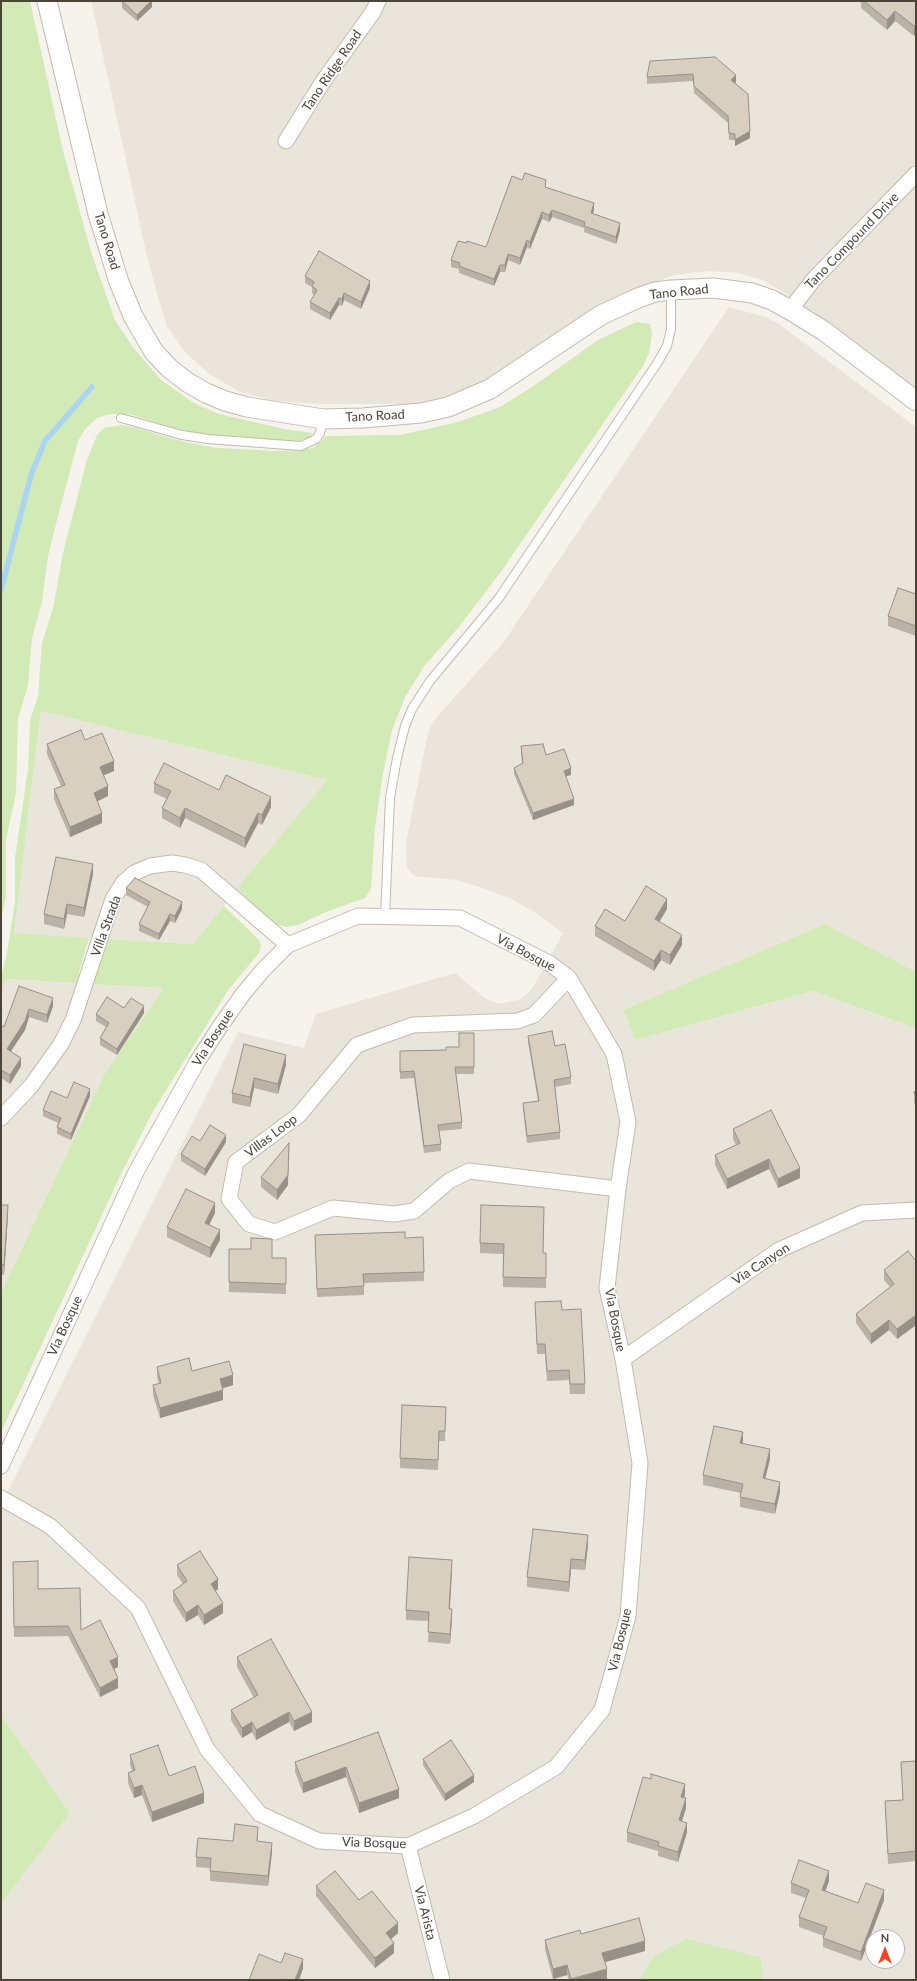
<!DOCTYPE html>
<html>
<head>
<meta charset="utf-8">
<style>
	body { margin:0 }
	#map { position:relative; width:917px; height:1981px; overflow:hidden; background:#f6f3ec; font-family:Lato,sans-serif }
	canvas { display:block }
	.frame { position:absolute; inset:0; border:2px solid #4b4439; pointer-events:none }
	.north { position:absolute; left:865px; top:1929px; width:40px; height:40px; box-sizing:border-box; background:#fff; border:1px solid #b7b4b0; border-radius:50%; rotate:0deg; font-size:11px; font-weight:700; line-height:16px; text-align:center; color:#4b4439 }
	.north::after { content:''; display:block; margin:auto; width:14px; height:18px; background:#fc3f1d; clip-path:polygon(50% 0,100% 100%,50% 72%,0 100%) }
</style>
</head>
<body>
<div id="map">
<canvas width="917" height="1981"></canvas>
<div class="frame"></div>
<div class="north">N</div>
</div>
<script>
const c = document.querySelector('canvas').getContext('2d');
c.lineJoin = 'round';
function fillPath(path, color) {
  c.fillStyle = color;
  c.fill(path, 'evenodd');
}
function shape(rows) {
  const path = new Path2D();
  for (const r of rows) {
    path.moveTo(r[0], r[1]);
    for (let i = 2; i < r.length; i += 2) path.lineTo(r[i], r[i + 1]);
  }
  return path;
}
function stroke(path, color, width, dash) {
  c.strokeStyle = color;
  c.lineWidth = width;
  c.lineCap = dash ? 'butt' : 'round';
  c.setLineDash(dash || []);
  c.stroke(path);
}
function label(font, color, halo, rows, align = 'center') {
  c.font = font + ' Lato,sans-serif';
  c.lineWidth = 3.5;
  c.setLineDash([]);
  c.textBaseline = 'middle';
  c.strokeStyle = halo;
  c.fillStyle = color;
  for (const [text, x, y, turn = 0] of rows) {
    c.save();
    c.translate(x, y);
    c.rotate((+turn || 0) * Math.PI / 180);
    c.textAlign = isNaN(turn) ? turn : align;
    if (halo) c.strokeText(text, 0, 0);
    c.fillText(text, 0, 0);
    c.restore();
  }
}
const residential = shape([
	[91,1,916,1,916,388,783,292,762,280,739,273,706,271,674,275,645,286,491,381,444,401,417,404,320,404,274,401,238,391,209,374,185,352,167,326,158,297,147,256],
	[729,307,766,317,779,324,916,427,916,972,825,924,625,1010,635,1040,812,991,916,1028,916,1980,763,1980,760,1957,654,1956,639,1980,1,1980,1,1904,70,1813,1,1715,1,1505,238,1032,304,1048,316,1014,455,973,485,998,499,1004,518,1000,526,995,533,987,563,933,533,911,509,898,483,888,456,880,414,876,407,868,406,842,426,742,430,728,436,718,503,643],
	[873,1937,897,1937,897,1961,873,1961],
	[41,711,327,780,193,944,14,934],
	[7,979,164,988,104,1075,1,1293,1,988]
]);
const green = shape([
	[1,1,30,1,63,151,92,255,115,320,132,346,161,380,194,403,219,414,284,429,313,433,307,439,292,442,208,435,181,430,129,414,110,414,97,418,86,428,78,441,58,516,48,556,42,602,32,638,28,685,18,719,16,793,6,840,6,897,1,919],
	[636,322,650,324,652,333,649,353,643,366,500,573,458,628,425,665,405,697,392,730,382,779,375,828,371,889,365,898,326,912,298,925,286,927,274,924,237,889,327,780,41,711,14,933,89,938,76,983,7,979,1,988,1,977,7,953,15,902,15,858,28,769,30,721,38,696,42,643,53,608,63,553,86,463,97,435,104,428,122,425,136,428,185,442,217,448,275,451,299,450,313,448,322,441,325,436,400,435,458,422,500,407,532,387,598,340],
	[224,906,259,940,261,946,259,953,229,989,152,1113,121,1174,1,1432,1,1293,104,1075,164,988,93,984,107,939,193,944],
	[825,924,916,972,916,1028,812,991,635,1040,624,1010],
	[1,1715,70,1813,1,1904],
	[686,1939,761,1957,763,1980,639,1980,654,1956]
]);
const stream = shape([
	[1,590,31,475,45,441,92,387]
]);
const service = shape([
	[121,418,182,435,208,439,301,446,316,439,320,433,323,419],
	[385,917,390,798,397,758,405,726,412,709,430,681,499,598,658,362,667,346,671,329,671,290]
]);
const minor = shape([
	[286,141,322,83,373,12,378,1],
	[790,310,814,279,916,174],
	[569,978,534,1015,517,1021,413,1025,357,1045,299,1115,236,1162,229,1199,249,1224,275,1232,333,1208,394,1214,414,1211,449,1181,469,1171,618,1189],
	[1,1118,31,1086,61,1044,73,1020,113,899,123,883,134,873,150,866,172,863,185,865,201,870,288,945],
	[623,1359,779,1250,862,1213,916,1210],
	[1,1466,136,1172,197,1062,221,1025,243,994,263,970,288,945,358,916,460,918,549,963,569,978,614,1054,628,1122,618,1189,607,1288,623,1359,640,1463,628,1616,602,1710,556,1767,474,1816,408,1846,319,1841,260,1814,207,1749,138,1608,50,1526,1,1498],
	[408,1846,442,1980]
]);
const tertiary = shape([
	[47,1,98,214,119,282,133,316,154,352,169,368,187,382,206,393,225,401,247,407,323,419,363,418,421,413,448,407,490,389,601,315,638,298,655,292,671,290,713,288,752,293,772,300,790,310,824,331,916,401]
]);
const wall = shape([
	[122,1,152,1,152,7,137,21,122,8],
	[861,1,916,1,914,36,895,21,887,30,861,8],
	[650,61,736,82,735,83,750,138,735,146,735,140,729,140,728,123,694,93,693,81,647,84,647,77],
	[522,180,546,187,594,210,593,213,620,230,616,244,584,232,584,228,552,217,549,222,542,219,530,249,527,247,520,265,508,260,505,272,500,272,494,286,459,273,459,269,451,267,451,260,467,243,486,247],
	[305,276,370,288,361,309,344,300,342,306,339,305,330,320,310,309,310,302,315,295,312,293,312,287,305,283],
	[916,594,916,636,888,626,888,616],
	[85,740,114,771,103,775,108,796,97,801,102,823,70,837,54,799,54,789,61,786,47,754,47,744],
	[521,746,546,755,571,775,566,776,574,805,533,820,514,774,514,768,522,764,521,753],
	[154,783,219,790,271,807,262,825,258,823,245,848,185,818,180,828,162,818,162,808,167,799,154,793],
	[93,874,84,917,67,914,64,929,44,924,44,914],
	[126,888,182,909,175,923,170,921,159,940,139,931,139,924,148,907,126,895],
	[667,909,659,922,682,945,670,965,661,960,654,971,595,936,595,926,625,921],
	[19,986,53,1006,47,1023,29,1017,25,1030,11,1051,21,1066,10,1084,1,1078,1,1025,4,1027],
	[124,1008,144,1013,117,1055,100,1045,100,1038,106,1027,96,1021,96,1014],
	[474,1033,474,1074,456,1074,462,1122,462,1129,439,1131,441,1144,441,1151,424,1153,414,1078,400,1079,400,1051,446,1050,459,1047],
	[528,1036,555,1046,571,1077,571,1084,555,1087,560,1132,560,1139,527,1143,523,1109,523,1103,538,1101,528,1042],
	[244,1044,286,1065,278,1094,254,1088,250,1107,232,1103,232,1093],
	[914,1092,916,1092,916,1108,914,1102],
	[90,1096,71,1140,57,1134,57,1127,58,1123,43,1116,43,1110,67,1098],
	[733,1129,800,1178,778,1188,769,1169,727,1189,715,1165,715,1155,736,1145,733,1139],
	[200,1141,226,1142,205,1176,181,1161,181,1154],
	[261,1177,288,1185,277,1200,261,1187],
	[1,1205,8,1215,4,1275,1,1274],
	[215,1213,209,1225,220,1240,210,1258,167,1237,167,1227],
	[544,1217,543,1253,546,1263,546,1288,503,1287,503,1254,480,1253,480,1243],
	[315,1235,405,1238,424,1272,424,1281,364,1283,364,1295,317,1297],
	[229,1249,272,1258,286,1258,286,1294,229,1292],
	[916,1261,916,1325,897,1339,889,1330,871,1344,856,1323,856,1314,890,1287,884,1280,884,1270],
	[535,1302,562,1310,585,1384,585,1394,570,1394,569,1380,547,1381,545,1354,537,1354],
	[157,1367,192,1371,233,1385,223,1388,223,1400,160,1418,153,1395,153,1385,159,1384,157,1377],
	[446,1417,445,1441,439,1441,438,1470,400,1468,400,1458],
	[743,1442,742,1443,770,1459,765,1478,780,1492,775,1514,740,1507,740,1497,741,1493,703,1485,703,1475],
	[588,1545,585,1570,571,1569,569,1592,527,1587,527,1577],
	[13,1562,38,1589,118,1667,114,1669,118,1688,100,1697,68,1636,14,1637],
	[177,1565,218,1589,215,1591,223,1613,204,1625,198,1615,186,1622,173,1601,173,1591,183,1584,177,1575],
	[452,1570,450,1609,452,1619,450,1644,428,1642,429,1621,406,1620,406,1610],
	[237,1657,312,1722,294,1731,289,1722,256,1740,252,1732,242,1738,231,1720,231,1710,254,1698,237,1667],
	[916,1681,916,1696,915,1696,915,1686],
	[378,1732,399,1798,359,1813,346,1777,303,1793,295,1772,295,1762],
	[130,1755,169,1776,204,1803,152,1822,142,1795,134,1798,128,1783,128,1773,132,1771,130,1765],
	[423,1759,474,1782,445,1801,423,1765],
	[916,1761,916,1861,888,1864,885,1801,903,1800,901,1762],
	[685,1794,684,1798,686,1808,682,1821,687,1832,678,1862,658,1856,658,1851,627,1842,627,1832],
	[258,1837,258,1841,272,1852,268,1886,210,1881,210,1868,196,1867,196,1857,233,1841],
	[829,1881,825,1891,858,1903,884,1900,861,1961,823,1947,823,1938,824,1936,799,1927,799,1917,806,1898,791,1893,791,1883],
	[316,1886,398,1933,391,1939,394,1953,375,1968,316,1896],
	[581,1934,645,1951,605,1962,607,1979,604,1980,569,1980,567,1975,553,1979,545,1950,545,1940]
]);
const shadedWall = shape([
	[151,1,152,1,152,7,137,21,137,15],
	[895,11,895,21,887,30,887,20],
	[916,24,916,34,914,36,914,26],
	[736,75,736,82,731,87,731,80],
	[750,131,750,138,735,146,735,140],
	[594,203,594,210,591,219,591,213],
	[552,210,552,217,549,222,549,215],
	[542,212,542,219,530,249,530,242],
	[620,223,620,230,616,244,616,237],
	[527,240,527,247,520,265,520,258],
	[508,254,508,260,505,272,505,265],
	[500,265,500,272,494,286,494,279],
	[370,281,370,288,361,309,361,302],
	[344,293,344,300,342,306,342,299],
	[339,298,339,305,330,320,330,313],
	[114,761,114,771,100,777,100,767],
	[571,768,571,775,564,777,564,771],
	[108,786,108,796,94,803,94,793],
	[271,797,271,807,262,825,262,815],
	[574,799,574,805,533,820,533,813],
	[185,808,185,818,180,828,180,818],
	[102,813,102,823,70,837,70,827],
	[258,813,258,823,245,848,245,838],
	[93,864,93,874,84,917,84,908],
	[667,899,667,909,655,929,655,919],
	[182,902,182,909,175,923,175,916],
	[67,904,67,914,64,929,64,919],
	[170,914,170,921,159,940,159,934],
	[682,935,682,945,670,965,670,955],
	[661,950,661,960,654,971,654,961],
	[53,998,53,1006,47,1023,47,1015],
	[144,1006,144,1013,117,1055,117,1049],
	[29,1009,29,1017,25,1030,7,1057,7,1049],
	[286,1055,286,1065,278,1094,278,1084],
	[21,1058,21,1066,10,1084,10,1075],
	[254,1078,254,1088,250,1107,250,1097],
	[90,1089,90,1096,71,1140,71,1134],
	[226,1135,226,1142,205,1176,205,1169],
	[289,1143,288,1185,277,1200,277,1190],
	[769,1159,769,1169,727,1189,727,1179],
	[800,1168,800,1178,778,1188,778,1179],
	[215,1203,215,1213,205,1233,205,1223],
	[8,1205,8,1215,4,1275,4,1265],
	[220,1230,220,1240,210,1258,210,1248],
	[916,1315,916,1325,897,1339,897,1329],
	[889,1320,889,1330,871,1344,871,1334],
	[233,1375,233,1385,220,1389,220,1379],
	[223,1390,223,1400,160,1418,160,1408],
	[743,1432,743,1442,740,1452,740,1443],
	[770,1449,770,1459,763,1488,763,1478],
	[780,1482,780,1492,775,1514,775,1504],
	[588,1535,588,1545,585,1570,585,1560],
	[571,1559,571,1569,569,1592,569,1582],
	[452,1560,452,1570,449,1619,449,1609],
	[218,1579,218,1589,211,1594,211,1584],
	[223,1603,223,1613,204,1625,204,1615],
	[198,1605,198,1615,186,1622,186,1613],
	[452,1609,452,1619,450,1644,450,1634],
	[118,1657,118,1667,110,1671,110,1661],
	[118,1678,118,1688,100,1697,100,1688],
	[289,1712,289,1722,256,1740,256,1730],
	[312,1712,312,1722,294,1731,294,1721],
	[252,1722,252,1732,242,1738,242,1728],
	[346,1767,346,1777,303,1793,303,1783],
	[474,1775,474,1782,445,1801,445,1794],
	[685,1784,685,1794,681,1807,681,1797],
	[142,1785,142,1795,134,1798,134,1788],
	[399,1789,399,1798,359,1813,359,1803],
	[204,1793,204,1803,152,1822,152,1812],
	[686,1798,686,1808,679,1830,679,1820],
	[687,1823,687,1832,678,1862,678,1852],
	[272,1843,272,1852,268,1886,268,1876],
	[829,1871,829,1881,822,1900,822,1890],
	[884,1890,884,1900,861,1961,861,1952],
	[398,1923,398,1933,386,1943,386,1933],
	[645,1941,645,1951,602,1963,602,1953],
	[394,1943,394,1953,375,1968,375,1958],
	[303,1959,303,1969,299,1980,295,1980],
	[567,1965,567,1975,553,1979,553,1969],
	[607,1969,607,1979,604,1980,571,1980]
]);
const building = shape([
	[122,1,151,1,137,15,122,1],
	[864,1,916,1,916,24,914,26,895,11,887,20,864,1],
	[715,57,736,75,731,80,748,94,750,131,735,140,735,134,729,133,728,116,694,86,693,74,647,77,650,61,715,57],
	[525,173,546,180,545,187,594,203,591,213,620,223,616,237,584,226,585,222,552,210,549,215,542,212,530,242,527,240,520,258,508,254,505,265,500,265,494,279,459,266,460,263,451,260,458,241,467,243,467,241,486,247,512,176,522,180,525,173],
	[319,251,370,281,361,302,344,293,342,299,339,298,330,313,310,302,317,290,312,286,314,282,305,276,319,251],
	[898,588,916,594,916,626,888,616,898,588],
	[81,730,85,740,102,733,114,761,100,767,108,786,94,793,102,813,70,827,54,789,65,785,47,744,81,730],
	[543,744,546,755,564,749,571,768,564,771,574,799,533,813,514,768,523,763,521,746,543,744],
	[164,763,219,790,226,775,271,797,262,815,258,813,245,838,185,808,180,818,162,808,171,791,154,783,164,763],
	[56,857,93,864,84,908,67,904,64,919,44,914,56,857],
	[135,878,182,902,175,916,170,914,159,934,139,924,150,902,126,888,135,878],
	[646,886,667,899,655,919,682,935,670,955,661,950,654,961,595,926,605,909,625,921,646,886],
	[19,986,53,998,47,1015,29,1009,25,1021,7,1049,21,1058,10,1075,1,1070,1,1025,4,1027,19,986],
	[107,997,124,1008,131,998,144,1006,117,1049,100,1038,109,1023,96,1014,107,997],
	[552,1031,555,1046,565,1044,571,1077,554,1080,560,1132,527,1136,523,1103,539,1101,528,1036,552,1031],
	[459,1033,474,1033,474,1067,455,1067,462,1122,438,1125,441,1144,424,1146,414,1071,400,1072,400,1051,446,1050,446,1047,459,1047,459,1033],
	[244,1044,286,1055,278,1084,254,1078,250,1097,232,1093,244,1044],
	[74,1082,90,1089,71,1134,57,1127,61,1118,43,1110,51,1091,67,1098,74,1082],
	[914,1092,916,1092,916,1098,914,1092],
	[771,1110,800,1168,778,1179,769,1159,727,1179,715,1155,740,1143,733,1129,771,1110],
	[210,1125,226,1135,205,1169,181,1154,192,1136,200,1141,210,1125],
	[289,1143,288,1175,277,1190,261,1177,289,1143],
	[186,1189,215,1203,205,1223,220,1230,210,1248,167,1227,186,1189],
	[1,1205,8,1205,4,1265,1,1264,1,1205],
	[481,1205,544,1207,543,1253,546,1253,546,1278,503,1277,504,1244,480,1243,481,1205],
	[405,1232,405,1238,423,1237,424,1272,363,1274,364,1286,317,1289,315,1235,405,1232],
	[251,1238,272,1239,272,1258,286,1258,286,1284,229,1282,229,1249,251,1249,251,1238],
	[908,1251,916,1261,916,1315,897,1329,889,1320,871,1334,856,1314,894,1284,884,1270,908,1251],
	[561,1301,562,1310,581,1309,585,1384,570,1384,569,1370,547,1371,545,1344,537,1344,535,1302,561,1301],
	[189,1358,192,1371,229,1361,233,1375,220,1379,223,1390,160,1408,153,1385,161,1383,157,1367,189,1358],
	[402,1405,446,1407,445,1431,439,1431,438,1460,400,1458,402,1405],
	[714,1426,743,1432,740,1443,770,1449,763,1478,780,1482,775,1504,740,1497,743,1484,703,1475,714,1426],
	[533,1529,588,1535,585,1560,571,1559,569,1582,527,1577,533,1529],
	[200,1551,218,1579,211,1584,223,1603,204,1615,198,1605,186,1613,173,1591,187,1581,177,1565,200,1551],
	[409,1557,452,1560,449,1609,452,1609,450,1634,428,1632,429,1612,406,1610,409,1557],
	[38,1561,38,1589,80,1588,81,1630,100,1620,118,1657,110,1661,118,1678,100,1688,68,1626,14,1627,13,1562,38,1561],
	[271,1639,312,1712,294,1721,289,1712,256,1730,252,1722,242,1728,231,1710,258,1695,237,1657,271,1639],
	[378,1732,399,1789,359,1803,346,1767,303,1783,295,1762,378,1732],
	[451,1740,474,1775,445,1794,423,1759,451,1740],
	[158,1745,169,1776,195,1766,204,1793,152,1812,142,1785,134,1788,128,1773,135,1770,130,1755,158,1745],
	[916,1761,916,1851,888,1854,885,1801,903,1800,901,1762,916,1761],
	[651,1774,685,1784,681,1797,686,1798,679,1820,687,1823,678,1852,658,1846,659,1842,627,1832,643,1777,651,1779,651,1774],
	[235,1824,258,1827,257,1841,272,1843,268,1876,210,1871,211,1858,196,1857,198,1838,233,1841,235,1824],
	[799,1860,829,1871,822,1890,858,1903,866,1883,884,1890,861,1952,823,1938,827,1927,799,1917,809,1890,791,1883,799,1860],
	[335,1871,359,1900,372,1891,398,1923,386,1933,394,1943,375,1958,316,1886,335,1871],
	[639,1918,645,1941,602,1953,607,1969,571,1979,567,1965,553,1969,545,1940,580,1930,581,1934,639,1918],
	[285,1953,303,1959,295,1980,288,1980,285,1979,284,1980,249,1980,259,1954,281,1963,285,1953]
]);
const streetNames = [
	["Tano Ridge Road",332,71,-56],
	["Tano Road",107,241,73],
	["Tano Compound Drive",852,241,-46],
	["Tano Road",679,292,-6],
	["Tano Road",375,416,-3],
	["Villa Strada",106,926,-70],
	["Via Bosque",526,953,28],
	["Via Bosque",213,1038,-57],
	["Villas Loop",271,1136,-37],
	["Via Canyon",761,1264,-33],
	["Via Bosque",615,1320,79],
	["Via Bosque",65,1326,-65],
	["Via Bosque",620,1640,-77],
	["Via Bosque",374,1843,2],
	["Via Arista",425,1913,76]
];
fillPath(residential, '#eae5da');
fillPath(green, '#d2eab5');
stroke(stream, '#a9d4f2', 5.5);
stroke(service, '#c2bbae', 10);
stroke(minor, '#c2bbae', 17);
stroke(tertiary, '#c2bbae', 21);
stroke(service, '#fff', 8);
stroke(minor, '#fff', 15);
stroke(tertiary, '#fff', 19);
fillPath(wall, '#bab2a6');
fillPath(shadedWall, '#979187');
fillPath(building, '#d8cfc1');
stroke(building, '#979187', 1);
label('13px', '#4b4439', '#fff', streetNames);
</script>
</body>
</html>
